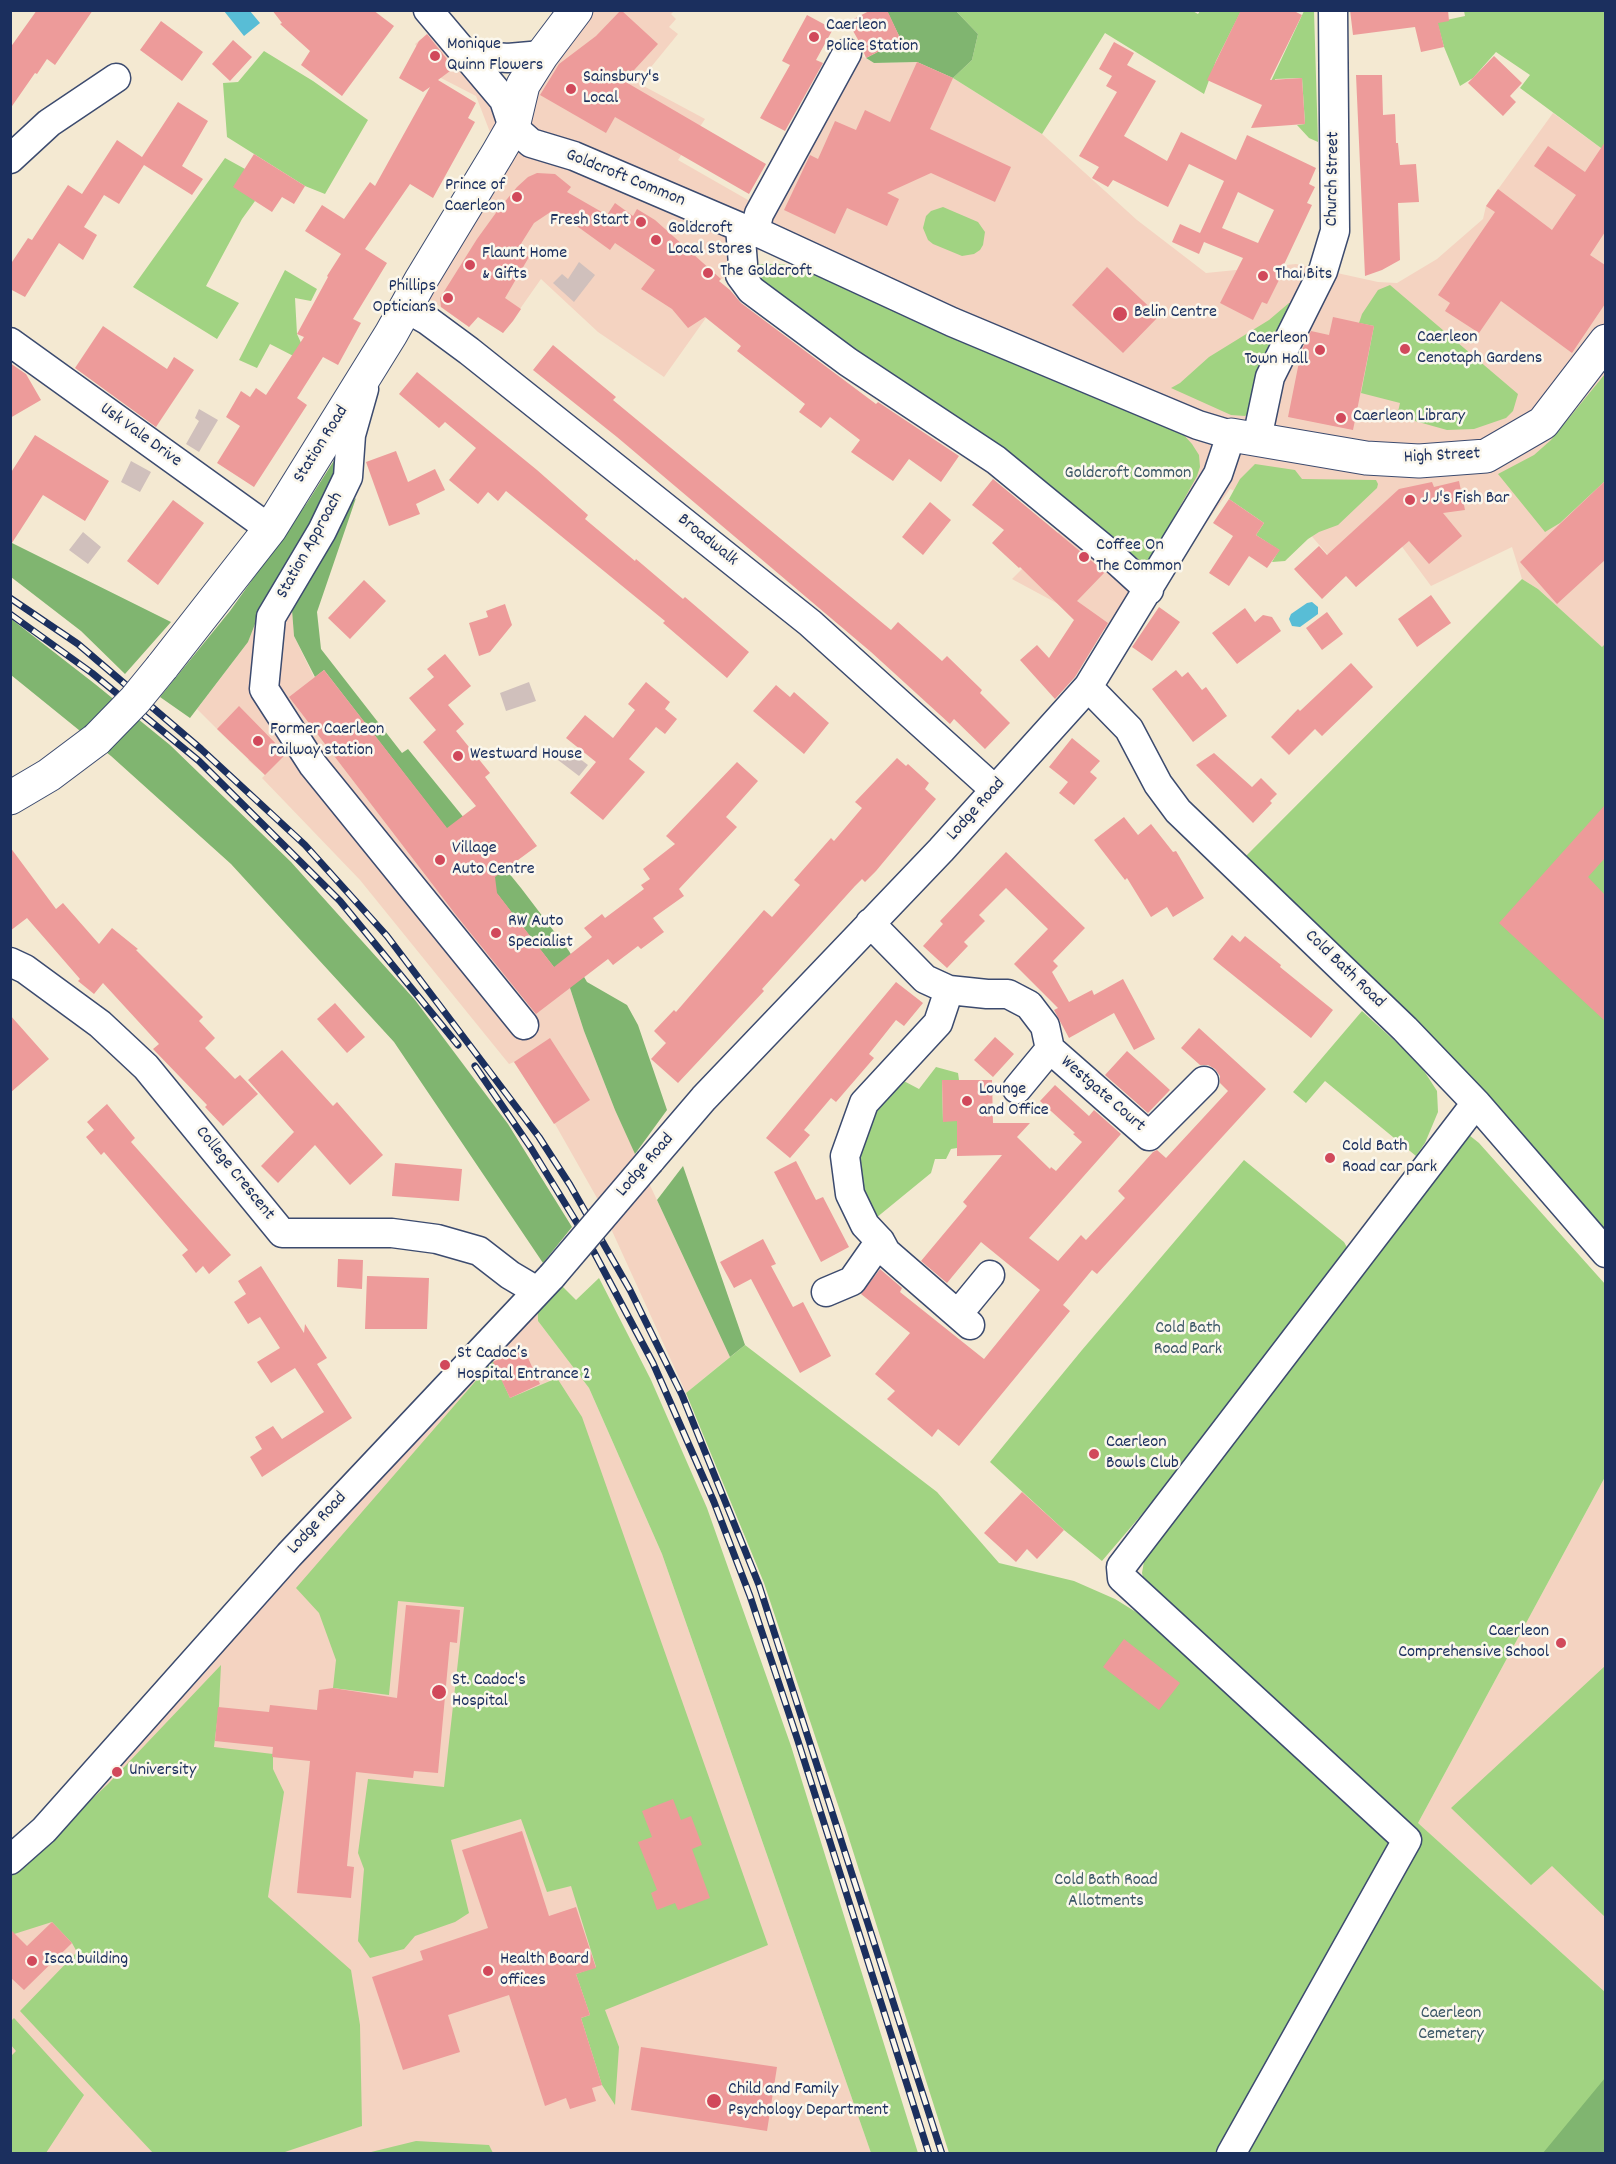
<!DOCTYPE html>
<html>
<head>
<meta charset="utf-8">
<style>
	body { margin:0 }
	#map { position:relative; width:1616px; height:2164px; overflow:hidden; background:#f4e9d2; font-family:Dekko,sans-serif }
	canvas { display:block }
	.frame { position:absolute; inset:0; border:12px solid #1b2f5e; pointer-events:none }
</style>
</head>
<body>
<div id="map">
<canvas width="1616" height="2164"></canvas>
<div class="frame"></div>
</div>
<script>
const c = document.querySelector('canvas').getContext('2d');
c.lineJoin = 'round';
function fillPath(path, color) {
  c.fillStyle = color;
  c.fill(path, 'evenodd');
}
function shape(rows) {
  const path = new Path2D();
  for (const r of rows) {
    path.moveTo(r[0], r[1]);
    for (let i = 2; i < r.length; i += 2) path.lineTo(r[i], r[i + 1]);
  }
  return path;
}
function stroke(path, color, width, dash) {
  c.strokeStyle = color;
  c.lineWidth = width;
  c.lineCap = dash ? 'butt' : 'round';
  c.setLineDash(dash || []);
  c.stroke(path);
}
function label(font, color, halo, rows, align = 'center') {
  c.font = font + ' Dekko,sans-serif';
  c.lineWidth = 5;
  c.setLineDash([]);
  c.textBaseline = 'middle';
  c.strokeStyle = halo;
  c.fillStyle = color;
  for (const [text, x, y, turn = 0] of rows) {
    c.save();
    c.translate(x, y);
    c.rotate((+turn || 0) * Math.PI / 180);
    c.textAlign = isNaN(turn) ? turn : align;
    if (halo) c.strokeText(text, 0, 0);
    c.fillText(text, 0, 0);
    c.restore();
  }
}
const built = shape([
	[576,11,674,11,671,14,676,19,669,27,678,34,638,83,705,119,678,160,769,212,853,51,874,63,917,62,953,78,1042,134,1137,220,1206,273,1296,264,1378,282,1397,283,1437,259,1483,219,1486,206,1553,113,1605,151,1605,650,1538,589,1522,579,1512,547,1431,586,1400,544,1384,543,1394,554,1356,587,1301,524,1272,505,1230,489,1125,640,1012,579,1076,515,767,237,751,262,730,276,721,279,717,283,708,315,664,377,598,332,541,279,503,333,478,317,469,327,425,296,498,153,476,96,441,78,415,44,440,25,504,100],
	[271,596,292,610,294,636,314,677,324,670,570,988,584,1031,615,1110,730,1357,686,1393,597,1198,555,1124,514,1062,509,1064,360,880,262,778,265,775,248,760,253,755,237,739,232,744,197,709,248,642,255,624],
	[537,1291,538,1321,589,1388,662,1554,871,2153,11,2153,10,1860],
	[1605,1477,1605,1992,1418,1823]
]);
const industrial = shape([
	[579,262,595,275,574,302,553,283,562,274,568,279],
	[199,409,218,420,199,452,186,444,199,421,195,418],
	[131,461,151,472,140,492,121,482],
	[83,532,101,547,88,564,69,550],
	[529,682,536,701,506,711,500,693],
	[567,749,588,765,579,776,558,760]
]);
const green = shape([
	[1191,10,1198,14,1200,11,1241,11,1216,61,1204,94,1105,33,1042,134,953,78,972,60,978,34,956,11],
	[1304,11,1314,11,1318,142,1309,138,1297,125,1305,124,1302,78,1275,79,1275,95,1265,94],
	[1464,11,1605,11,1605,151,1520,88,1530,75,1496,52,1473,78,1460,86,1444,47,1437,22,1465,16],
	[264,51,313,81,368,120,325,194,305,186,227,137,223,83,238,82],
	[225,158,245,169,255,201,242,219,206,286,239,303,217,339,133,287],
	[943,207,978,222,985,232,983,245,980,250,974,254,962,256,933,244,928,240,923,228,926,216,931,211],
	[757,264,780,264,804,267,1183,434,1192,444,1199,455,1200,467,1197,476,1149,562,1142,562,1133,555,1018,463,764,286,756,268],
	[285,270,317,289,311,301,295,298,297,334,311,365,270,344,257,368,239,360],
	[1390,285,1518,394,1513,411,1506,418,1474,429,1447,430,1397,416,1400,403,1361,393,1374,326,1359,323,1362,314,1378,290],
	[1289,303,1292,303,1252,412,1245,416,1231,415,1171,388,1180,383,1209,357,1269,320],
	[1605,374,1605,481,1560,523,1545,532,1498,474,1534,455,1551,440],
	[1255,464,1295,470,1302,479,1376,480,1378,484,1377,488,1338,525,1319,532,1308,539,1285,561,1272,562,1279,550,1256,535,1264,523,1229,499,1240,479],
	[1522,579,1538,589,1602,647,1605,644,1605,1240,1245,857],
	[1362,1011,1419,1063,1437,1091,1438,1112,1425,1143,1416,1156,1325,1081,1306,1103,1293,1092],
	[936,1067,958,1073,959,1080,942,1081,943,1121,957,1121,957,1148,951,1149,946,1159,935,1159,931,1173,876,1218,865,1202,858,1150,873,1110,900,1079,919,1089],
	[1469,1135,1479,1143,1605,1284,1605,1477,1418,1823,1605,1992,1605,2153,949,2153,845,1826,764,1583,686,1393,745,1345,937,1492,999,1563,1074,1581,1115,1599,1149,1620,1146,1590,1142,1573,1146,1550],
	[1244,1160,1344,1242,1350,1253,1200,1446,1102,1561,1064,1530,990,1462,1082,1350],
	[552,1276,576,1300,599,1278,651,1380,707,1508,791,1746,918,2153,871,2153,662,1554,589,1388,538,1321,537,1291],
	[493,1361,510,1398,557,1378,582,1417,768,1945,605,2010,619,2047,615,2105,602,2085,581,2018,590,2015,576,1974,596,1967,571,1886,547,1892,521,1819,451,1840,469,1913,455,1922,415,1936,404,1949,370,1958,358,1941,364,1869,358,1853,368,1779,444,1787,464,1607,398,1601,389,1695,333,1688,336,1660,319,1613,296,1588],
	[221,1665,219,1706,214,1747,273,1754,273,1769,284,1792,268,1897,351,1970,360,2025,362,2126,282,2153,153,2153,20,2011,77,1952,72,1943,52,1922,11,1935,10,1876,108,1784],
	[1605,1666,1605,1917,1552,1866,1531,1885,1451,1808],
	[14,2018,84,2095,46,2153,11,2153,11,2056,16,2051,11,2045,10,2022],
	[416,2141,489,2145,493,2153,367,2153]
]);
const forest = shape([
	[887,11,956,11,978,34,972,60,953,78,917,62,874,63,866,58,901,40],
	[341,457,329,497,255,624,248,642,190,718,160,697,230,611,307,503,335,459],
	[356,498,317,612,321,649,402,753,408,749,521,888,569,951,587,982,627,1005,638,1025,667,1110,635,1154,615,1110,584,1031,570,988,324,670,315,677,294,636,292,610,337,517],
	[10,542,171,622,125,674,81,631,11,577],
	[10,618,95,684,170,745,291,862,415,1000,508,1124,572,1227,543,1263,394,1042,231,864,111,756,11,675],
	[683,1166,745,1345,730,1357,657,1200],
	[1605,2078,1605,2153,1543,2153]
]);
const water = shape([
	[224,11,250,11,260,23,244,36],
	[1312,602,1318,607,1318,614,1300,627,1292,626,1289,619,1291,614,1307,603]
]);
const building = shape([
	[37,10,93,10,55,65,47,59,37,74,35,73,10,109,10,48],
	[272,10,373,10,394,26,342,96,301,65,310,51,280,24,282,23],
	[621,10,658,44,624,81,766,164,749,194,615,117,606,133,540,95,559,64,596,36],
	[871,10,887,10,901,40,866,58,861,45,848,22],
	[1241,10,1292,10,1302,15,1270,80,1302,78,1305,124,1251,128,1262,105,1207,80],
	[1350,10,1448,10,1449,21,1438,23,1444,47,1421,52,1415,27,1353,35],
	[807,15,833,29,816,60,823,63,785,131,760,118,790,65,782,61],
	[161,21,203,52,182,81,140,50],
	[427,34,454,68,438,80,476,103,468,118,475,122,433,198,410,184,365,249,387,263,353,319,361,323,338,365,323,357,297,398,307,405,254,487,217,463,240,426,226,417,241,391,250,397,256,388,266,395,304,337,297,334,328,277,327,276,341,254,305,231,322,205,344,219,370,182,375,186,430,87,423,92,399,78,419,41],
	[233,40,252,57,230,81,212,64],
	[1114,42,1134,53,1127,65,1156,81,1124,136,1167,161,1181,132,1236,160,1247,135,1316,168,1309,184,1315,187,1307,203,1312,205,1280,273,1282,274,1267,304,1262,302,1253,320,1220,303,1243,258,1204,242,1199,254,1172,242,1180,224,1200,233,1224,181,1189,164,1168,207,1113,180,1108,187,1092,178,1099,167,1079,156,1117,92,1106,86,1112,76,1099,69],
	[1238,192,1274,210,1258,243,1222,228],
	[1494,56,1522,83,1510,96,1516,102,1503,116,1468,83],
	[917,62,953,78,930,129,1011,167,995,202,931,173,887,193,899,199,887,226,847,208,835,234,784,210,810,155,818,159,835,121,856,130,865,110,890,122],
	[1356,75,1382,75,1383,115,1395,114,1396,143,1398,143,1400,165,1416,164,1419,202,1398,203,1400,260,1382,270,1365,276],
	[178,102,208,121,182,166,203,179,192,195,144,165,119,204,104,195,84,227,97,235,83,260,59,243,25,297,10,289,10,265,28,238,32,240,68,185,82,194,117,140,142,157],
	[1605,142,1605,232,1590,255,1605,265,1605,304,1572,353,1501,301,1479,333,1445,311,1450,303,1438,295,1495,212,1486,206,1498,189,1552,230,1576,195,1534,166,1548,146,1585,172],
	[254,154,305,186,294,204,282,197,272,212,233,187],
	[537,173,555,174,571,187,567,192,607,215,615,203,633,216,637,209,655,220,721,279,719,281,730,290,741,303,876,404,878,402,959,456,941,482,909,459,893,481,851,452,860,440,830,417,821,428,799,412,805,404,737,351,741,346,705,317,688,328,672,309,641,289,655,270,615,243,610,250,556,211,552,216,549,213,534,223,517,250,529,257,505,298,521,309,513,321,503,333,478,317,469,327,441,307,440,298,477,239,498,210,517,187,528,177],
	[1107,267,1159,316,1123,353,1072,305],
	[1333,317,1374,326,1353,430,1288,417,1301,352,1311,331,1329,335],
	[103,326,167,369,174,357,194,370,156,427,75,368],
	[553,345,616,397,613,400,891,630,898,622,942,661,947,656,982,690,980,693,1010,723,985,749,954,719,950,724,871,652,617,437,533,370],
	[10,363,26,374,41,400,10,418],
	[417,372,537,470,588,515,585,519,635,561,636,559,683,599,685,597,749,652,727,678,663,623,665,621,506,491,498,501,488,492,478,504,449,480,476,448,445,422,439,428,399,394],
	[35,435,109,481,85,521,43,495,10,546,10,474],
	[396,451,408,482,435,469,445,490,416,504,420,514,389,526,366,462],
	[993,479,1105,572,1077,601,1108,623,1075,677,1055,699,1020,660,1037,645,1049,658,1074,620,1020,567,1019,568,992,543,1004,530,972,505],
	[1459,481,1465,510,1443,513,1462,536,1429,564,1409,541,1356,587,1346,576,1322,599,1294,569,1319,546,1327,555,1399,489,1432,482,1434,487],
	[1605,481,1605,560,1557,604,1520,562],
	[1229,499,1264,523,1256,535,1280,550,1267,568,1249,556,1229,586,1209,573,1233,536,1213,523],
	[173,500,204,523,158,585,127,561],
	[930,502,951,520,923,555,902,537],
	[364,580,386,601,350,639,328,618],
	[1431,595,1451,623,1417,647,1398,619],
	[505,604,512,625,490,652,479,656,469,623,488,617,486,611],
	[1159,607,1180,622,1152,661,1132,647],
	[1245,608,1255,622,1263,615,1272,617,1281,631,1237,664,1212,633],
	[1327,612,1343,634,1322,650,1306,628],
	[445,654,471,686,448,705,464,724,456,731,490,773,485,777,537,846,495,877,497,893,554,967,592,937,584,928,602,914,605,918,644,889,641,885,650,879,643,869,675,844,666,836,737,762,758,781,726,817,737,827,679,889,684,896,653,918,664,932,641,949,638,946,613,965,608,959,536,1014,456,915,289,697,324,670,447,828,476,806,423,742,436,730,409,698,434,677,427,669],
	[1351,663,1373,687,1322,736,1315,729,1289,755,1271,737,1298,709,1300,711],
	[1176,670,1182,677,1188,672,1202,690,1206,687,1227,716,1193,742,1152,689],
	[646,682,670,702,665,709,677,719,665,734,656,727,629,759,645,772,603,820,570,793,596,762,566,738,585,715,613,738,635,710,628,704],
	[776,685,790,697,794,692,829,723,804,754,753,711],
	[239,706,286,754,265,775,217,729],
	[1072,738,1100,761,1090,772,1097,778,1074,805,1059,793,1068,782,1049,767],
	[1214,753,1252,787,1261,778,1277,794,1270,801,1272,803,1253,823,1196,765],
	[897,758,906,766,908,764,929,783,925,789,936,799,876,871,865,882,862,879,855,886,762,989,764,991,678,1083,651,1059,666,1043,654,1031,674,1010,676,1012,764,910,772,917,800,885,794,880,831,838,834,841,862,808,855,802],
	[1605,805,1605,858,1588,877,1605,895,1605,1021,1499,923],
	[1124,817,1138,835,1151,824,1173,852,1176,851,1204,898,1173,917,1167,907,1151,917,1127,878,1125,880,1094,840],
	[10,847,56,909,63,903,99,944,112,928,138,949,136,950,203,1017,199,1021,215,1038,205,1048,235,1079,240,1075,258,1094,223,1126,205,1107,207,1105,153,1049,159,1044,103,983,94,994,78,981,80,979,27,918,10,931],
	[1006,852,1085,928,1053,961,1058,966,1052,972,1069,1002,1092,990,1094,995,1123,979,1155,1039,1134,1050,1114,1013,1069,1038,1054,1010,1058,1008,1014,964,1048,929,1006,888,979,915,985,921,964,942,968,946,947,968,923,946,943,924,940,921],
	[1232,935,1240,942,1245,936,1281,965,1280,967,1333,1010,1311,1038,1213,959],
	[896,982,923,1003,904,1026,896,1020,869,1054,874,1058,836,1102,831,1098,804,1130,810,1135,790,1158,766,1138],
	[335,1003,365,1037,347,1053,317,1019],
	[10,1015,49,1059,10,1093],
	[1199,1028,1266,1089,1097,1274,1092,1270,1063,1305,1070,1311,959,1446,938,1429,932,1437,887,1399,895,1391,875,1374,910,1333,861,1294,880,1269,902,1288,900,1292,984,1359,1040,1290,981,1242,947,1283,921,1261,967,1206,963,1202,1002,1155,957,1156,957,1121,943,1122,942,1080,992,1080,993,1123,1030,1123,1017,1137,1050,1169,1051,1167,1056,1171,1082,1142,1073,1134,1075,1133,1040,1101,1055,1085,1089,1116,1094,1110,1121,1134,1029,1238,1058,1261,1081,1235,1086,1240,1125,1198,1118,1191,1153,1152,1157,1150,1166,1158,1228,1091,1220,1083,1220,1076,1215,1069,1208,1065,1200,1065,1181,1048],
	[995,1037,1014,1054,993,1077,974,1060],
	[550,1038,590,1100,554,1124,514,1062],
	[282,1050,333,1106,337,1102,383,1155,350,1185,315,1145,278,1183,261,1166,294,1132,248,1080],
	[1127,1051,1170,1090,1148,1113,1105,1075],
	[107,1104,135,1138,131,1142,231,1255,209,1274,203,1266,196,1273,182,1255,188,1250,104,1152,101,1155,86,1137,94,1130,87,1122],
	[796,1161,816,1200,823,1197,849,1247,821,1262,774,1172],
	[395,1163,462,1169,459,1201,392,1196],
	[763,1239,776,1264,771,1266,793,1307,803,1302,831,1356,800,1373,751,1279,734,1288,720,1262],
	[338,1259,363,1260,362,1289,337,1287],
	[261,1266,304,1333,305,1324,327,1358,317,1364,352,1418,262,1477,250,1457,262,1449,255,1437,273,1426,282,1439,324,1412,295,1368,271,1383,257,1362,280,1348,260,1317,248,1324,234,1302,246,1294,238,1281],
	[367,1276,429,1278,427,1329,365,1329],
	[523,1347,540,1384,510,1398,493,1362],
	[1022,1492,1064,1530,1037,1559,1027,1549,1016,1562,984,1533],
	[406,1605,460,1610,457,1643,450,1642,438,1773,414,1771,413,1778,356,1772,347,1866,354,1867,351,1898,297,1893,310,1761,272,1757,273,1747,215,1741,218,1707,269,1712,270,1705,317,1710,319,1690,333,1688,397,1698],
	[1124,1639,1180,1683,1159,1710,1103,1667],
	[673,1799,681,1820,691,1816,702,1845,692,1849,710,1898,678,1910,675,1903,657,1910,651,1893,657,1890,638,1842,652,1837,642,1811],
	[522,1831,549,1916,576,1907,596,1968,576,1974,590,2015,581,2018,602,2085,592,2088,596,2101,570,2109,566,2098,545,2106,509,1995,448,2015,460,2052,403,2070,372,1977,423,1960,420,1951,488,1928,462,1850],
	[52,1922,72,1943,24,1990,10,1977,10,1929,27,1946],
	[641,2047,777,2067,767,2131,631,2110]
]);
const minor = shape([
	[428,10,504,100,513,127,531,143,574,156,740,227,755,231,952,322,1198,425,1231,435,1218,474,1088,687,941,850,704,1098,650,1161],
	[464,55,508,58,542,55],
	[10,159,49,123,116,78],
	[740,227,743,264,740,275,751,290,848,362,996,460,1103,548,1149,590],
	[755,231,759,214,847,53],
	[406,308,427,320,469,351,810,623,995,790],
	[10,342,270,529],
	[364,389,351,435,348,477,322,531,271,617,264,689,313,765,524,1025],
	[1252,439,1259,429,1270,377,1323,271,1335,231,1333,10],
	[1088,687,1129,729,1158,784,1178,811,1405,1029,1476,1103,1606,1253],
	[870,923,925,979,949,990,938,1023,864,1103,845,1156,850,1194,865,1225,880,1241,886,1252,970,1325],
	[10,962,25,969,100,1024,146,1067,282,1233,392,1233,437,1239,479,1251,510,1275,537,1291],
	[949,990,987,994,1008,994,1029,1005,1045,1026,1050,1049,1149,1136,1204,1081],
	[1017,1089,1050,1049],
	[826,1292,852,1281,880,1241],
	[958,1314,990,1275],
	[10,1860,44,1830,289,1555,552,1276],
	[1231,2154,1407,1840,1122,1578,1121,1567,1476,1103]
]);
const major = shape([
	[1231,435,1366,458,1419,461,1486,456,1543,423,1606,341],
	[162,667,270,529,391,334,421,280,498,153,513,127,523,85,542,55,576,10],
	[10,798,49,775,97,739]
]);
const rail = shape([
	[10,598,78,644,201,749,305,845,387,936,539,1137,570,1185,630,1290,682,1395,759,1585,942,2154],
	[10,614,92,673,199,761,340,901,458,1045],
	[475,1066,531,1148,588,1241,653,1363,714,1502,750,1596,798,1741,929,2154]
]);
const minorBridge = shape([
	[552,1276,650,1161]
]);
const majorBridge = shape([
	[97,739,135,700,162,667]
]);
const markers = [
	[814,37,6,"#d1495b"],
	[435,56,6,"#d1495b"],
	[571,89,6,"#d1495b"],
	[517,197,6,"#d1495b"],
	[641,222,6,"#d1495b"],
	[656,240,6,"#d1495b"],
	[470,265,6,"#d1495b"],
	[708,273,6,"#d1495b"],
	[1263,276,6,"#d1495b"],
	[448,298,6,"#d1495b"],
	[1120,314,8,"#d1495b"],
	[1405,349,6,"#d1495b"],
	[1320,350,6,"#d1495b"],
	[1341,418,6,"#d1495b"],
	[1410,500,6,"#d1495b"],
	[1084,557,6,"#d1495b"],
	[258,741,6,"#d1495b"],
	[458,756,6,"#d1495b"],
	[440,860,6,"#d1495b"],
	[496,933,6,"#d1495b"],
	[967,1101,6,"#d1495b"],
	[1330,1158,6,"#d1495b"],
	[445,1365,6,"#d1495b"],
	[1094,1454,6,"#d1495b"],
	[1561,1643,6,"#d1495b"],
	[439,1692,8,"#d1495b"],
	[117,1772,6,"#d1495b"],
	[32,1961,6,"#d1495b"],
	[488,1971,6,"#d1495b"],
	[714,2101,8,"#d1495b"]
];
const poiNames = [
	["Caerleon",826,27],
	["Police Station",826,48],
	["Monique",447,46],
	["Quinn Flowers",447,67],
	["Sainsbury's",583,79],
	["Local",583,100],
	["Prince of",505,187,"right"],
	["Caerleon",505,208,"right"],
	["Fresh Start",629,222,"right"],
	["Goldcroft",668,230],
	["Local Stores",668,251],
	["Flaunt Home",482,255],
	["& Gifts",482,276],
	["The Goldcroft",720,273],
	["Thai Bits",1275,276],
	["Phillips",436,288,"right"],
	["Opticians",436,309,"right"],
	["Belin Centre",1134,314],
	["Caerleon",1417,339],
	["Cenotaph Gardens",1417,360],
	["Caerleon",1308,340,"right"],
	["Town Hall",1308,361,"right"],
	["Caerleon Library",1353,418],
	["J J's Fish Bar",1422,500],
	["Coffee On",1096,547],
	["The Common",1096,568],
	["Former Caerleon",270,731],
	["railway station",270,752],
	["Westward House",470,756],
	["Village",452,850],
	["Auto Centre",452,871],
	["RW Auto",508,923],
	["Specialist",508,944],
	["Lounge",979,1091],
	["and Office",979,1112],
	["Cold Bath",1342,1148],
	["Road car park",1342,1169],
	["St Cadoc’s",457,1355],
	["Hospital Entrance 2",457,1376],
	["Caerleon",1106,1444],
	["Bowls Club",1106,1465],
	["Caerleon",1549,1633,"right"],
	["Comprehensive School",1549,1654,"right"],
	["St. Cadoc's",452,1682],
	["Hospital",452,1703],
	["University",129,1772],
	["Isca building",44,1961],
	["Health Board",500,1961],
	["offices",500,1982],
	["Child and Family",728,2091],
	["Psychology Department",728,2112]
];
const streetNames = [
	["Goldcroft Common",625,179,22],
	["Church Street",1334,179,-89],
	["Usk Vale Drive",140,436,36],
	["Station Road",322,445,-58],
	["High Street",1442,457,-3],
	["Broadwalk",707,541,39],
	["Station Approach",311,546,-61],
	["Lodge Road",977,810,-48],
	["Cold Bath Road",1344,970,44],
	["Westgate Court",1102,1095,41],
	["Lodge Road",646,1166,-49],
	["College Crescent",234,1174,51],
	["Lodge Road",318,1524,-47]
];
const parkNames = [
	["Goldcroft Common",1128,475],
	["Cold Bath",1188,1330],
	["Road Park",1188,1351],
	["Cold Bath Road",1106,1882],
	["Allotments",1106,1903],
	["Caerleon",1451,2015],
	["Cemetery",1451,2036]
];
fillPath(built, '#f4d3c1');
fillPath(industrial, '#d0c0bc');
fillPath(green, '#a1d382');
fillPath(forest, '#80b570');
fillPath(water, '#58bdd6');
fillPath(building, '#ed9b9a');
stroke(minor, '#3c4b6f', 31);
stroke(major, '#3c4b6f', 35);
stroke(minor, '#fff', 28);
stroke(major, '#fff', 33);
stroke(rail, '#1b2f5e', 7);
stroke(rail, '#fbf7ec', 4.5, [14]);
stroke(minorBridge, '#3c4b6f', 31, []);
stroke(majorBridge, '#3c4b6f', 35, []);
stroke(minorBridge, '#fff', 28);
stroke(majorBridge, '#fff', 33);
for (const [x, y, r, color] of markers) {
  const dot = new Path2D();
  dot.arc(x, y, r, 0, 2 * Math.PI);
  c.fillStyle = color;
  c.fill(dot);
  stroke(dot, '#fbf7ec', 2);
}
label('18px', '#1b2f5e', '#fbf7ec', poiNames, 'left');
label('18px', '#1b2f5e', '#fbf7ec', streetNames);
label('18px', '#3c5867', '#fbf7ec', parkNames);
</script>
</body>
</html>
